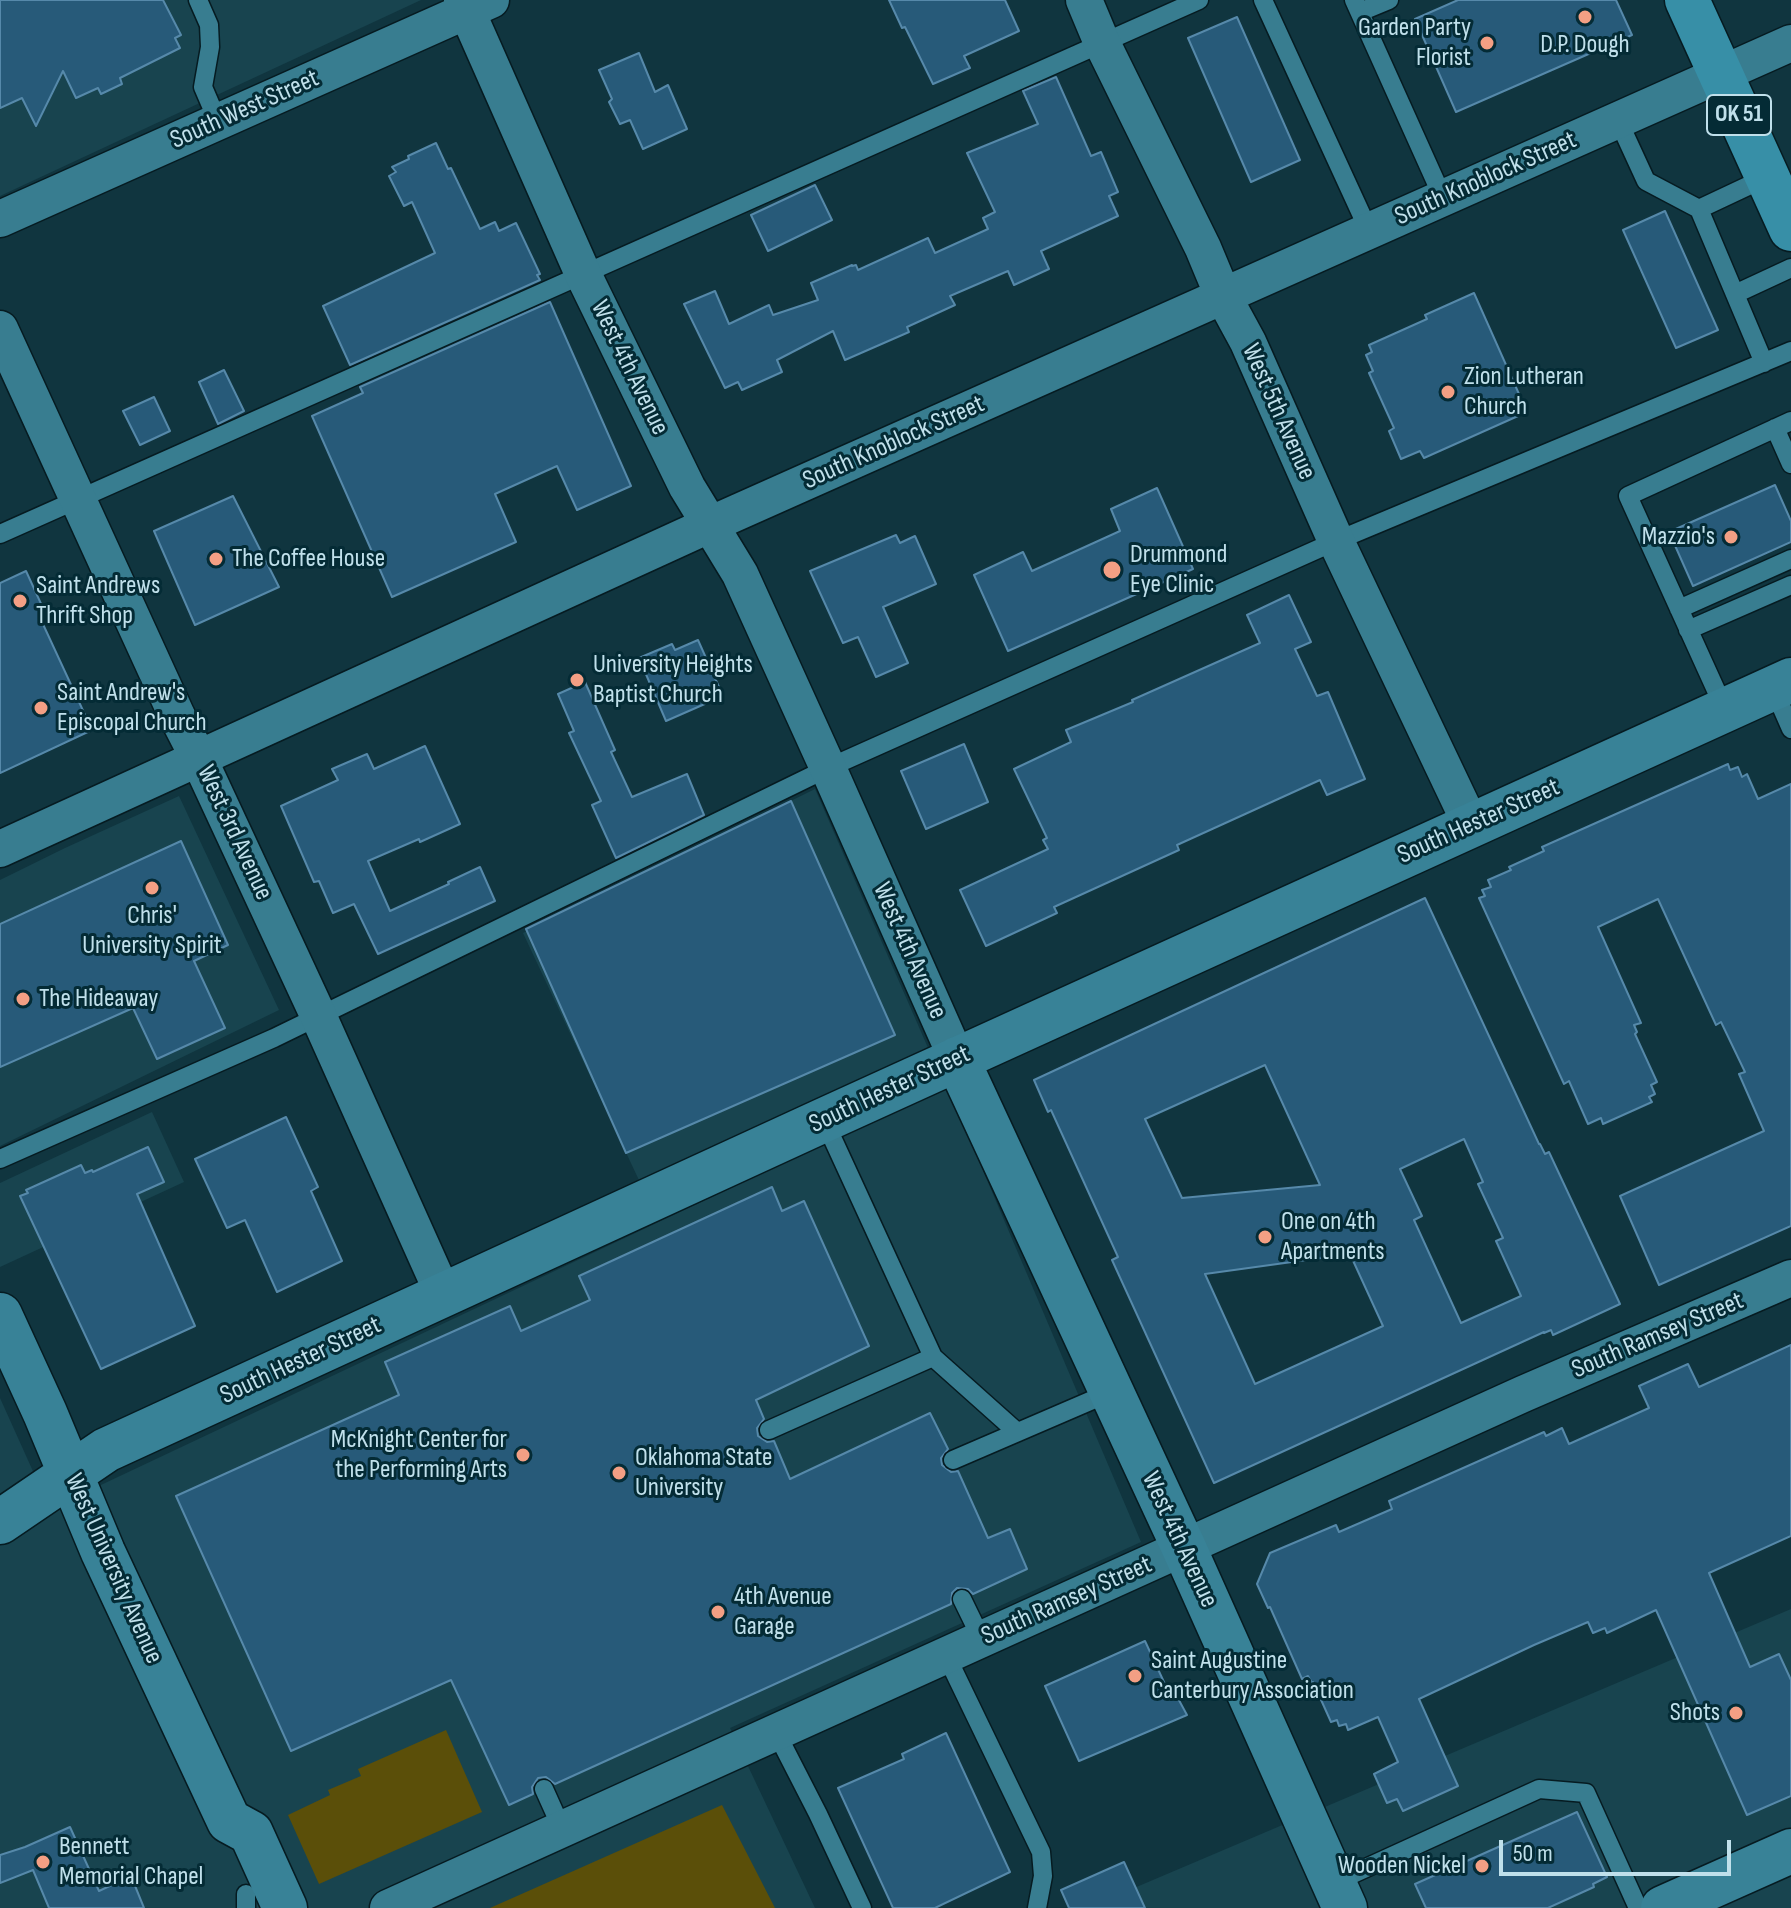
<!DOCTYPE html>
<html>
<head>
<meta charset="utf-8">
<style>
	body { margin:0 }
	#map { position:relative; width:1791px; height:1908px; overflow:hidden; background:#10353f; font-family:"Sofia Sans Condensed",sans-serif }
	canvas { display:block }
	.scale { position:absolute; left:1499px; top:1840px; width:232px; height:36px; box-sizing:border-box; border:4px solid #c0e0eb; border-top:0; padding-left:10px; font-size:24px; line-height:28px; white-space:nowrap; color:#c0e0eb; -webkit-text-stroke:6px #042b35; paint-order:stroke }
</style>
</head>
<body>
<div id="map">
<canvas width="1791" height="1908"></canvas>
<div class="scale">50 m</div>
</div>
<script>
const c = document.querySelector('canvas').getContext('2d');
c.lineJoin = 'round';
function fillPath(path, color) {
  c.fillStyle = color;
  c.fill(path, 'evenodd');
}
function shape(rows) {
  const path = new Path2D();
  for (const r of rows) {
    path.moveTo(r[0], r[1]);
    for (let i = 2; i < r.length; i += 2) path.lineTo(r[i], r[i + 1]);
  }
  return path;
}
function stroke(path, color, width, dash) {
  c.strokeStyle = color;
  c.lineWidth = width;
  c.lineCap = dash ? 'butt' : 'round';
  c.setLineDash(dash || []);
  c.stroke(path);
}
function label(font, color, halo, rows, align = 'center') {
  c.font = font + ' "Sofia Sans Condensed",sans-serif';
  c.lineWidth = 6;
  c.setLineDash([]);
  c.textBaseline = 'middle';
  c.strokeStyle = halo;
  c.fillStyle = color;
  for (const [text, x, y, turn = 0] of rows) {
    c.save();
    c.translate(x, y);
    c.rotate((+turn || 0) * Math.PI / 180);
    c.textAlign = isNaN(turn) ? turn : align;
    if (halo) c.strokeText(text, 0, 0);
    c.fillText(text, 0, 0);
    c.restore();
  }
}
const built = shape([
	[0,0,421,0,0,196],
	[815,789,932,1057,645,1193,523,933],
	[179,796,279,1010,0,1146,0,880,65,848],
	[947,1086,1141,1542,730,1728,815,1908,0,1908,0,1398,50,1509],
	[152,1112,184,1182,0,1267,0,1183],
	[1791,1609,1791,1908,1087,1908]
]);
const green = shape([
	[446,1730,482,1812,319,1884,288,1815,330,1795,328,1790,361,1776,358,1769],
	[722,1805,775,1908,490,1908]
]);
const building = shape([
	[0,0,163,0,181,35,175,38,180,48,120,78,122,84,101,94,98,88,76,98,63,71,36,126,22,98,0,108,0,0],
	[889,0,1005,0,1019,31,964,56,970,68,933,84,905,27,902,28,889,0],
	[1458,0,1616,0,1632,35,1456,112,1415,19,1458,0],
	[1237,17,1300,160,1251,182,1188,38,1237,17],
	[639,53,655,92,668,85,687,129,643,149,630,120,620,124,609,102,612,99,599,70,639,53],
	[1056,77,1091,156,1101,152,1118,192,1109,196,1118,216,1041,251,1049,269,1014,285,1008,271,950,296,955,305,907,327,909,332,845,360,833,331,777,360,782,372,742,390,738,382,725,388,684,304,715,291,729,324,769,305,773,315,818,300,811,283,852,265,852,266,856,265,858,270,928,238,935,253,988,229,983,218,995,212,967,153,1038,124,1023,91,1056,77],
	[436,143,448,169,451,168,480,229,495,222,499,231,516,223,540,274,537,275,540,280,350,365,323,306,435,253,412,202,404,206,389,176,396,172,392,167,409,159,408,156,436,143],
	[815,185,832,220,768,251,751,215,815,185],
	[1665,211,1718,330,1676,348,1623,230,1665,211],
	[1474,293,1527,412,1424,458,1420,451,1401,459,1389,431,1394,428,1369,373,1373,371,1366,355,1372,352,1369,345,1427,319,1425,315,1474,293],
	[550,302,631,486,577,510,557,466,495,494,516,542,392,597,312,416,363,393,360,387,550,302],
	[224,370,244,411,218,424,199,382,224,370],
	[154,397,170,431,140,445,123,411,154,397],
	[1775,485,1791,521,1791,542,1693,586,1669,532,1775,485],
	[1157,488,1193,569,1008,651,974,575,1023,552,1032,571,1120,531,1111,509,1157,488],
	[233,496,279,587,195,625,154,531,233,496],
	[896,535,900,543,915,536,936,584,883,607,908,663,876,677,858,637,843,643,810,571,896,535],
	[26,571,48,619,42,622,92,730,0,773,0,583,26,571],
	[1289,595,1311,642,1295,649,1317,696,1328,692,1365,779,1327,795,1320,780,1177,845,1179,850,1054,907,1057,913,986,946,960,890,1048,849,1043,840,1047,838,1014,769,1071,742,1066,730,1133,702,1132,700,1260,643,1247,615,1289,595],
	[698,640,723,696,666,721,639,658,672,644,675,650,698,640],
	[585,682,615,750,611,752,632,797,687,774,704,815,616,858,592,805,601,801,569,733,574,731,558,694,585,682],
	[964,744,988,802,926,829,901,771,964,744],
	[425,746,460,824,420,842,419,839,368,861,390,911,449,884,448,882,480,867,495,901,378,954,354,904,333,913,319,881,314,882,281,806,338,780,332,769,367,754,374,769,425,746],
	[1728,764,1730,770,1738,767,1742,777,1747,774,1758,799,1791,784,1791,1226,1659,1285,1620,1196,1764,1131,1739,1074,1745,1072,1721,1022,1716,1025,1658,899,1598,927,1641,1023,1634,1025,1637,1032,1635,1034,1657,1082,1651,1085,1655,1094,1649,1097,1652,1102,1603,1124,1601,1118,1588,1124,1569,1081,1564,1084,1479,898,1485,896,1482,890,1491,887,1488,880,1511,870,1509,867,1544,851,1542,847,1728,764],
	[791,801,895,1035,626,1153,526,929,791,801],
	[181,841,228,945,194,961,225,1028,157,1059,133,1008,0,1067,0,924,181,841],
	[1425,898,1539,1144,1540,1144,1545,1154,1549,1152,1620,1304,1553,1335,1551,1330,1544,1333,1544,1332,1214,1483,1112,1260,1118,1257,1051,1110,1048,1112,1034,1080,1425,898],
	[1265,1065,1320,1185,1182,1198,1145,1119,1265,1065],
	[1464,1139,1483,1182,1478,1184,1503,1238,1496,1241,1521,1296,1461,1323,1414,1220,1422,1216,1400,1169,1464,1139],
	[1350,1254,1383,1326,1255,1384,1205,1274,1350,1254],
	[286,1117,318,1187,311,1191,342,1261,277,1292,245,1220,227,1228,195,1159,286,1117],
	[148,1147,164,1182,137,1194,195,1326,101,1369,20,1196,28,1193,26,1190,81,1165,85,1173,92,1170,93,1172,148,1147],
	[772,1187,782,1211,804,1201,869,1346,756,1400,764,1419,757,1428,758,1436,767,1442,774,1441,790,1479,930,1413,948,1449,941,1458,942,1465,951,1472,958,1471,988,1538,1010,1529,1027,1569,973,1594,968,1589,957,1588,952,1593,951,1604,555,1784,546,1777,538,1778,532,1787,533,1794,509,1805,451,1680,291,1751,176,1496,399,1395,385,1362,510,1306,521,1331,590,1300,579,1276,772,1187],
	[1791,1345,1791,1536,1709,1573,1750,1667,1779,1654,1791,1680,1791,1796,1747,1815,1656,1610,1607,1633,1605,1628,1593,1633,1588,1622,1534,1645,1419,1699,1458,1786,1403,1811,1397,1799,1387,1803,1374,1774,1398,1762,1378,1717,1348,1730,1346,1724,1339,1726,1337,1720,1331,1722,1313,1682,1312,1683,1308,1676,1302,1679,1270,1607,1268,1608,1257,1584,1270,1553,1336,1525,1339,1532,1392,1509,1389,1501,1544,1432,1546,1436,1562,1428,1569,1444,1649,1408,1639,1386,1688,1364,1699,1387,1791,1345],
	[1145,1641,1169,1693,1174,1691,1187,1715,1079,1761,1045,1686,1145,1641],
	[946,1733,1010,1872,935,1908,893,1908,838,1788,904,1759,902,1754,946,1733],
	[1577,1812,1607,1877,1593,1884,1594,1887,1548,1908,1426,1908,1415,1884,1577,1812],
	[70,1827,99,1891,131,1876,144,1908,49,1908,33,1870,0,1883,0,1855,25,1847,70,1827],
	[1124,1862,1145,1908,1069,1908,1061,1890,1124,1862]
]);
const lane = shape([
	[198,0,209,25,210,47,203,87,218,122],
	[1263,0,1369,231],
	[1354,0,1443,198],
	[1360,12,1389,0],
	[1618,120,1646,181,1699,209,1764,363],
	[1699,209,1767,177],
	[1735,294,1791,268],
	[1775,428,1791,464],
	[0,534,1199,0],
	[1679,609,1791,559],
	[1688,630,1791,585],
	[1773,688,1791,729],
	[1725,710,1628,496,1791,421],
	[824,1120,933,1357,1017,1432],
	[0,1159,274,1038,828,768,1336,541,1791,351],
	[769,1430,933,1357],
	[953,1460,1111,1392],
	[962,1599,982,1640],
	[946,1655,1041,1852,1043,1876,1037,1908],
	[776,1732,818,1814,862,1908],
	[544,1789,562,1829],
	[1333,1883,1539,1789,1586,1793,1638,1908],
	[246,1894,246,1908]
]);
const street = shape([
	[462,0,583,274,687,487,740,574,828,768,957,1059],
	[1084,0,1102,43,1203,248,1223,296,1248,342,1336,541,1471,825],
	[0,219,491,0],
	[0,329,177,716,199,759,318,1015,444,1296],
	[0,849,709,525,1791,43],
	[388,1908,1523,1394,1791,1278]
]);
const secondary = shape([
	[957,1059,1184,1548,1345,1908],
	[0,1315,45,1413,103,1552,229,1821,251,1833,285,1908],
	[0,1522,106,1450,824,1120,1791,680],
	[1663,1908,1791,1851]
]);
const highway = shape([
	[1687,0,1791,229]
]);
const markers = [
	[1585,17,8,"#f39f84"],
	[1487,43,8,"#f39f84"],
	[1448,392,8,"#f39f84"],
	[1731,537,8,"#f39f84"],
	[216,559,8,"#f39f84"],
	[1112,570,10,"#f39f84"],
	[20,601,8,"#f39f84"],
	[577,680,8,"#f39f84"],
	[41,708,8,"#f39f84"],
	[152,888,8,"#f39f84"],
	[23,999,8,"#f39f84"],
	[1265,1237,8,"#f39f84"],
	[523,1455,8,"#f39f84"],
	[619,1473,8,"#f39f84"],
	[718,1612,8,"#f39f84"],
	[1135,1676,8,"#f39f84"],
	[1736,1713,8,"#f39f84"],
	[43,1862,8,"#f39f84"],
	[1482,1866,8,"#f39f84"]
];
const shields = [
	[1739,115,64]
];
const shieldNames = [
	["OK 51",1739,115]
];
const poiNames = [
	["Garden Party",1471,28,"right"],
	["Florist",1471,58,"right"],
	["D.P. Dough",1585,45,"center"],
	["Zion Lutheran",1464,377],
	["Church",1464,407],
	["Mazzio's",1715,537,"right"],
	["Drummond",1130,555],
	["Eye Clinic",1130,585],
	["The Coffee House",232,559],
	["Saint Andrews",36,586],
	["Thrift Shop",36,616],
	["University Heights",593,665],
	["Baptist Church",593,695],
	["Saint Andrew's",57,693],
	["Episcopal Church",57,723],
	["Chris'",152,916,"center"],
	["University Spirit",152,946,"center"],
	["The Hideaway",39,999],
	["One on 4th",1281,1222],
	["Apartments",1281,1252],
	["McKnight Center for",507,1440,"right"],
	["the Performing Arts",507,1470,"right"],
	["Oklahoma State",635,1458],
	["University",635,1488],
	["4th Avenue",734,1597],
	["Garage",734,1627],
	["Saint Augustine",1151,1661],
	["Canterbury Association",1151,1691],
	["Shots",1720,1713,"right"],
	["Bennett",59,1847],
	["Memorial Chapel",59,1877],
	["Wooden Nickel",1466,1866,"right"]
];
const streetNames = [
	["South West Street",245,110,-24],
	["South Knoblock Street",1486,179,-24],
	["West 4th Avenue",629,368,64],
	["West 5th Avenue",1278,412,66],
	["South Knoblock Street",894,443,-24],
	["South Hester Street",1479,822,-24],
	["West 3rd Avenue",234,833,65],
	["West 4th Avenue",909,951,66],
	["South Hester Street",890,1090,-25],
	["South Ramsey Street",1658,1336,-23],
	["South Hester Street",301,1361,-25],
	["West 4th Avenue",1179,1540,65],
	["West University Avenue",113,1569,66],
	["South Ramsey Street",1067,1601,-24]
];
fillPath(built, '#18444f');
fillPath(green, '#5b4f09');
fillPath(building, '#275a79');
stroke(building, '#5689aa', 2);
stroke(lane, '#061b21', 21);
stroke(street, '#061b21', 39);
stroke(secondary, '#061b21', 47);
stroke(highway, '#061b21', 47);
stroke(lane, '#387d90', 18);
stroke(street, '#387d90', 36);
stroke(secondary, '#388297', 44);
stroke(highway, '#378fa7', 44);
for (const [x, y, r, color] of markers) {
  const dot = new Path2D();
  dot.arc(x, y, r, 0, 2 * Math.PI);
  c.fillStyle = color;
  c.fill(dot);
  stroke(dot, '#042b35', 3);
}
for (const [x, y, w] of shields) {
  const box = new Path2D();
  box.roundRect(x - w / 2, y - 20, w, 40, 6);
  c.fillStyle = '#042b35';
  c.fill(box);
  stroke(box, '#c0e0eb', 2);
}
label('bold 24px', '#c0e0eb', null, shieldNames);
label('26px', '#c0e0eb', '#042b35', poiNames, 'left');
label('26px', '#c0e0eb', '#042b35', streetNames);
</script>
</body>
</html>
